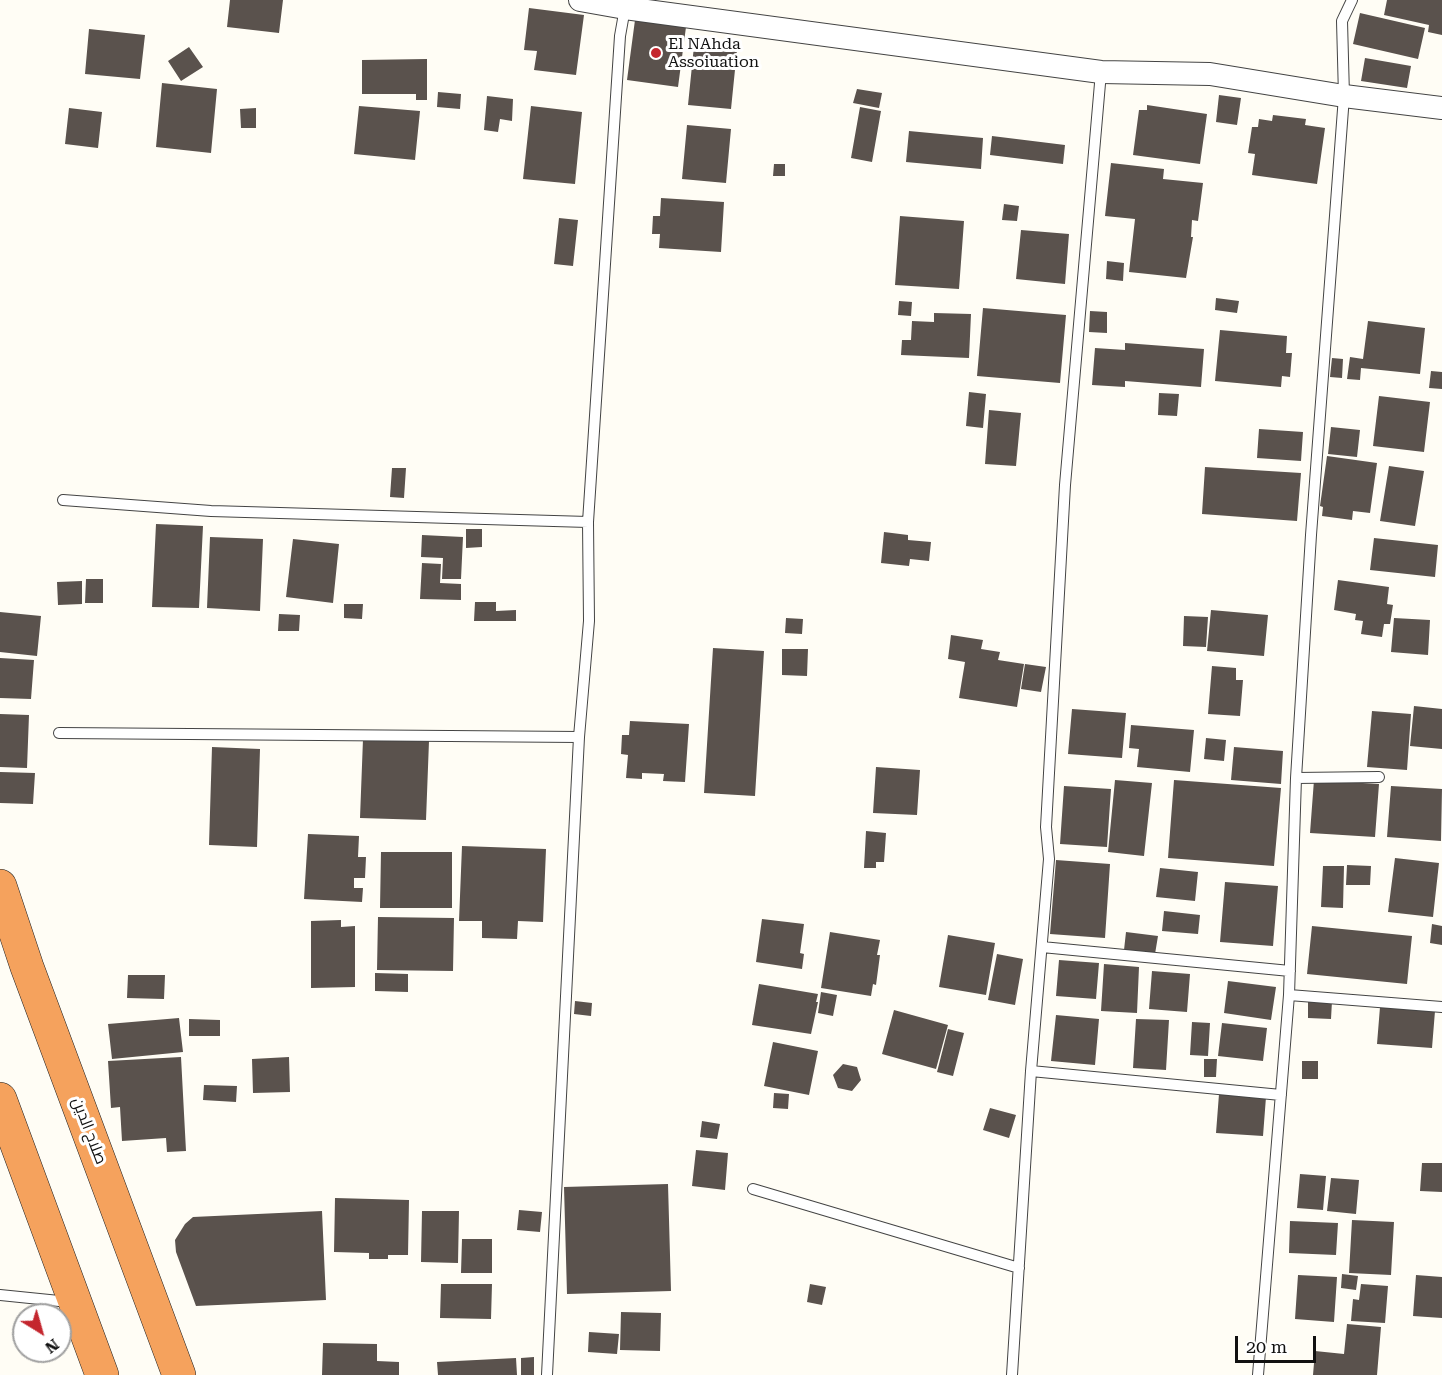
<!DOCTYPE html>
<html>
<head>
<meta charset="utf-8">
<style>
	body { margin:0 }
	#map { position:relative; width:1442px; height:1375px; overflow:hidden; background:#fffdf5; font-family:"Roboto Serif",serif }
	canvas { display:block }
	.north { position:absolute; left:12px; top:1303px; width:60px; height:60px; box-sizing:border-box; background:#fff; border:2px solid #a0a0a0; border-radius:50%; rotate:143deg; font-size:16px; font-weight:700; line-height:24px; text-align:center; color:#111 }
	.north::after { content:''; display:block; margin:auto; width:21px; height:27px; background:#c4262e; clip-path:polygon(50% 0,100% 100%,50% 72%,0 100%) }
	.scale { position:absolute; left:1235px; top:1336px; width:81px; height:27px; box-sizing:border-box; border:3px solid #111; border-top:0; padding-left:8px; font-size:18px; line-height:21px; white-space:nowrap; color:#111; -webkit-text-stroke:4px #fff; paint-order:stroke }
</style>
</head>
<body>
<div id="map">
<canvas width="1442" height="1375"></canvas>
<div class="north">N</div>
<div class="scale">20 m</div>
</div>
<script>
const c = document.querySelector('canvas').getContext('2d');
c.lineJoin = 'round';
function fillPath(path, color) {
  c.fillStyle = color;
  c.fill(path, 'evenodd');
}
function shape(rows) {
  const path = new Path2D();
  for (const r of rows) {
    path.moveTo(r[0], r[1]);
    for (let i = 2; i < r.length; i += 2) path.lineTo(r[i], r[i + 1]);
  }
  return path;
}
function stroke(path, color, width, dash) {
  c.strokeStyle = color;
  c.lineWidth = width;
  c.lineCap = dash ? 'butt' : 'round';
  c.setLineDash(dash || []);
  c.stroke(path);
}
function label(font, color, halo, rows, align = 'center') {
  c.font = font + ' "Roboto Serif",Cairo,serif';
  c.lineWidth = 6;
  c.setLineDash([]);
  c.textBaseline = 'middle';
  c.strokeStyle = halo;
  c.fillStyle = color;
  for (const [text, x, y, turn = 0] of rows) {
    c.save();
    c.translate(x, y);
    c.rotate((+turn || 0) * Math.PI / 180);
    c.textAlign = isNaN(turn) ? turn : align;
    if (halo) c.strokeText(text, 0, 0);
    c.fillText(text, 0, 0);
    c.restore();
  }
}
const building = shape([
	[230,0,283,0,279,33,227,27],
	[1387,0,1442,0,1442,35,1428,32,1429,25,1384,15],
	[529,8,584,15,576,75,534,70,537,51,524,50],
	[1360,13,1425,28,1418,59,1353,44],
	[635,20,686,27,678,87,627,80],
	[89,29,145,35,140,79,85,74],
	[694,46,737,50,731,109,688,105],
	[189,47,203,67,181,81,168,61],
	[1365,58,1411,66,1407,88,1361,81],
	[427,59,427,100,416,100,416,94,362,94,362,60],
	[162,83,217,89,211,153,156,147],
	[857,89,882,93,879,108,853,103],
	[438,92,461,94,460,109,437,107],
	[1219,95,1241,98,1237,125,1216,122],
	[487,96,513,99,512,121,500,119,498,132,484,130],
	[1147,105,1207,114,1200,164,1133,155,1139,110,1147,110],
	[359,106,420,111,415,160,354,154],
	[531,106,582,112,575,184,523,179],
	[860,107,881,111,872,162,851,158],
	[69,108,102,112,98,148,65,144],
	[256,108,256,128,241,128,240,109],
	[1273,115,1306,119,1305,125,1325,128,1317,184,1252,175,1255,154,1248,153,1252,127,1258,127,1259,119,1272,121],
	[687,125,731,129,726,183,682,179],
	[909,131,983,138,981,169,906,162],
	[992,136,1065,145,1063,164,990,155],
	[1111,163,1164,169,1163,179,1203,183,1198,221,1192,220,1191,237,1193,237,1186,278,1129,272,1135,219,1105,216],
	[774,164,785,164,785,176,773,176],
	[661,198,724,202,721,252,659,248,660,234,652,234,653,216,660,216],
	[1004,204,1019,206,1017,221,1002,220],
	[900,216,964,221,959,289,895,285],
	[559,218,578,220,573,266,554,264],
	[1021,230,1069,234,1065,284,1016,279],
	[1107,261,1124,263,1123,281,1106,279],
	[1216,298,1239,301,1237,313,1215,310],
	[899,301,912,302,911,316,898,315],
	[983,308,1066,315,1060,383,977,376],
	[1090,311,1107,312,1107,333,1089,332],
	[934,313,971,314,969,358,901,355,902,340,911,340,912,321,934,322],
	[1368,321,1425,328,1420,374,1361,368,1360,380,1347,379,1350,357,1363,359],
	[1220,330,1287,336,1286,353,1292,353,1290,377,1282,376,1281,387,1215,381],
	[1125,343,1204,349,1201,387,1125,381,1125,387,1092,385,1095,348,1125,350],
	[1332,358,1343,359,1342,378,1330,377],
	[1431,371,1442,372,1442,389,1429,388],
	[969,392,986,394,983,428,966,426],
	[1159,393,1179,394,1177,416,1158,415],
	[1379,396,1430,402,1424,452,1373,446],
	[989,410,1021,413,1016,466,985,464],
	[1331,427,1360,430,1357,457,1328,454],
	[1259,429,1303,432,1301,461,1257,458],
	[1327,456,1377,463,1370,513,1353,511,1352,520,1322,516,1323,507,1320,506],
	[1389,466,1424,471,1415,526,1380,521],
	[1205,467,1301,473,1297,521,1202,514],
	[392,468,406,468,404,498,390,497],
	[156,524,203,526,199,608,152,607],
	[466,529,482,529,482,547,466,548],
	[884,532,908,535,908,540,931,542,929,561,910,559,909,566,881,563],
	[422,535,463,537,461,579,442,579,443,558,421,557],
	[210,537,263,539,260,611,207,608],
	[1374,538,1438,545,1435,577,1370,570],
	[293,539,339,544,333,603,286,597],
	[422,563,441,564,440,583,461,584,461,600,420,599],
	[86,579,103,579,103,603,85,603],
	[1338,580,1389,587,1387,604,1393,605,1390,624,1384,624,1382,637,1361,634,1363,621,1355,620,1356,614,1334,610],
	[82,581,82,604,58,605,57,582],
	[475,602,496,602,496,611,516,610,516,621,474,621],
	[344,604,363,604,362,619,344,618],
	[1211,610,1268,615,1264,656,1207,651],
	[0,612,41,616,37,656,0,652],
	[279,614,300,615,299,631,278,631],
	[1184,616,1208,617,1206,647,1183,646],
	[786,618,803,619,802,634,785,633],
	[1394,618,1430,620,1428,655,1391,652],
	[951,635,983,640,981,649,1000,652,998,660,1024,664,1017,707,959,698,965,662,948,659],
	[713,648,764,651,755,796,704,793],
	[782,649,808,649,807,676,782,675],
	[0,658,34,660,31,699,0,698],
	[1025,664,1046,667,1041,692,1021,689],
	[1212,666,1236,668,1236,680,1243,680,1240,716,1208,714],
	[1414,706,1442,709,1442,749,1410,746],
	[1072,709,1126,713,1122,758,1068,754],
	[1372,711,1411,714,1407,770,1367,767],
	[0,714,29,715,27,768,0,767],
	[630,721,689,724,685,782,663,781,664,774,642,773,642,779,626,778,628,755,621,754,622,735,629,735],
	[1131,725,1194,730,1190,772,1137,767,1139,749,1129,748],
	[1206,738,1226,740,1224,761,1204,759],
	[363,739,429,741,426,820,360,818],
	[212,747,260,749,257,847,209,845],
	[1234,747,1283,751,1281,784,1231,780],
	[876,767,920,770,917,815,873,813],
	[0,772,35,773,33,804,0,803],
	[1115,780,1152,783,1144,856,1108,852],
	[1174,780,1281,788,1274,866,1168,858],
	[1314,780,1379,784,1375,837,1310,833],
	[1064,786,1111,789,1107,847,1060,844],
	[1391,786,1442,789,1441,841,1387,837],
	[866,831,886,833,884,862,876,862,876,868,864,868],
	[308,834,359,836,358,857,366,857,365,878,354,878,354,888,363,888,362,902,304,899],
	[462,846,546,849,543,922,518,921,517,939,482,938,482,921,459,921],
	[381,852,452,852,452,908,380,908],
	[1395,858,1439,863,1433,917,1388,912],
	[1056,860,1110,864,1105,938,1050,934],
	[1347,865,1371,866,1370,885,1346,885],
	[1323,866,1344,866,1343,908,1321,907],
	[1160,868,1198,872,1195,901,1156,897],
	[1225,882,1278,886,1273,946,1220,942],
	[1164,911,1200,915,1198,934,1162,931],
	[378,917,454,918,453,971,377,970],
	[762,919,804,924,800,953,804,954,802,969,756,962],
	[341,920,341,927,355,926,355,987,311,988,311,921],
	[1432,924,1442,926,1442,945,1430,943],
	[1312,926,1412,936,1407,984,1307,974],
	[830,932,880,940,877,955,880,955,876,985,873,984,871,996,821,988],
	[1126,932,1158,936,1155,954,1124,950],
	[948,935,995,943,986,995,939,987],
	[997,954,1023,959,1015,1005,988,1000],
	[1059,960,1099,963,1096,999,1056,996],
	[1104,964,1139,967,1137,1013,1101,1011],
	[1152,971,1190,974,1187,1012,1149,1009],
	[375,973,408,974,408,992,375,991],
	[128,975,165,975,164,999,127,998],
	[1228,981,1276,987,1271,1020,1224,1013],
	[759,984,818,994,816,1002,818,1002,811,1034,752,1025],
	[821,992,837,995,833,1016,818,1013],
	[1308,1000,1332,1001,1331,1019,1308,1018],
	[575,1001,592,1003,591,1016,574,1014],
	[1380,1007,1435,1011,1432,1048,1377,1044],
	[894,1010,948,1025,936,1069,882,1054],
	[1056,1015,1099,1019,1095,1065,1051,1061],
	[179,1018,183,1052,112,1059,108,1024],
	[189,1019,220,1020,220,1036,189,1036],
	[1136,1019,1169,1020,1166,1070,1133,1068],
	[1192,1022,1210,1023,1208,1056,1190,1055],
	[1222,1023,1267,1028,1263,1061,1218,1056],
	[948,1029,964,1033,953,1076,937,1072],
	[773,1042,818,1051,809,1095,764,1086],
	[181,1057,186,1151,167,1152,166,1138,122,1141,120,1107,111,1108,108,1061],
	[289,1057,290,1092,253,1093,252,1059],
	[1204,1059,1217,1059,1216,1077,1204,1077],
	[1302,1061,1318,1061,1318,1079,1302,1079],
	[843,1064,857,1067,861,1080,852,1091,838,1088,833,1075],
	[204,1085,237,1086,236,1102,203,1100],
	[774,1093,789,1094,788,1109,773,1108],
	[1219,1094,1266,1097,1263,1136,1216,1133],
	[990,1108,1016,1115,1009,1138,983,1130],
	[702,1121,720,1124,717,1139,700,1137],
	[696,1150,728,1153,725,1190,692,1186],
	[1422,1163,1442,1163,1442,1192,1420,1191],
	[1300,1174,1326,1176,1323,1210,1297,1208],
	[1331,1178,1359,1180,1356,1214,1327,1211],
	[668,1184,671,1291,567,1294,564,1187],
	[335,1198,409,1200,408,1255,388,1255,388,1259,369,1259,369,1253,334,1252],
	[519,1210,542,1212,540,1232,517,1230],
	[322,1211,326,1300,196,1306,176,1252,175,1240,185,1224,193,1217],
	[422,1211,459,1211,458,1263,421,1262],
	[1352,1220,1394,1222,1391,1275,1349,1273],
	[1290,1221,1338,1223,1336,1255,1289,1253],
	[462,1239,492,1239,492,1273,461,1273],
	[1342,1274,1358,1276,1356,1290,1341,1288],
	[1298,1275,1337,1277,1334,1322,1295,1319],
	[1416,1275,1442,1277,1442,1318,1413,1316],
	[441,1284,492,1284,491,1319,440,1318],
	[810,1284,826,1287,822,1305,807,1302],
	[1361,1284,1388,1286,1385,1323,1351,1321,1353,1299,1359,1300],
	[621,1312,661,1313,660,1351,620,1350],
	[1347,1324,1381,1327,1377,1375,1313,1375,1315,1351,1344,1354],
	[589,1332,619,1334,617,1354,588,1352],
	[323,1343,377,1344,377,1361,399,1362,399,1375,322,1375],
	[534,1357,534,1375,521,1375,521,1358],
	[516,1358,517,1375,438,1375,437,1362]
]);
const lane = shape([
	[63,500,211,511,588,522],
	[59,733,579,737],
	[1296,778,1379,777],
	[1042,947,1290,971],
	[1289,995,1442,1007],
	[1031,1071,1281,1095],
	[753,1189,1019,1268],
	[0,1295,69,1302],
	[547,1375,579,737,589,621,588,522,620,36,625,8],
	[1012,1375,1031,1071,1049,859,1046,827,1065,485,1101,72],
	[1258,1375,1289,995,1296,778,1311,535,1344,96,1342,21,1352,0]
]);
const street = shape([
	[580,0,625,8,1101,72,1210,74,1344,96,1442,108]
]);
const highway = shape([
	[0,886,27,967,179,1375],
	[0,1099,102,1375]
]);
const markers = [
	[656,53,6,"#c4262e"]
];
const poiNames = [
	["El NAhda",668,44],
	["Assoiuation",668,62]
];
const streetNames = [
	["صلاح الدين",89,1131,69]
];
fillPath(building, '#5a524d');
stroke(lane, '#444', 12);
stroke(street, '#444', 24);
stroke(highway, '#222', 34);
stroke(lane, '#fff', 10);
stroke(street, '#fff', 22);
stroke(highway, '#f5a25d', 33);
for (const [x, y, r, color] of markers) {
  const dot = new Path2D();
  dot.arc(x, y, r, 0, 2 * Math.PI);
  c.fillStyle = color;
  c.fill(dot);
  stroke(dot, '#fff', 2);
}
label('16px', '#111', '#fff', poiNames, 'left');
label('16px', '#111', '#fff', streetNames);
</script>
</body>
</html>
